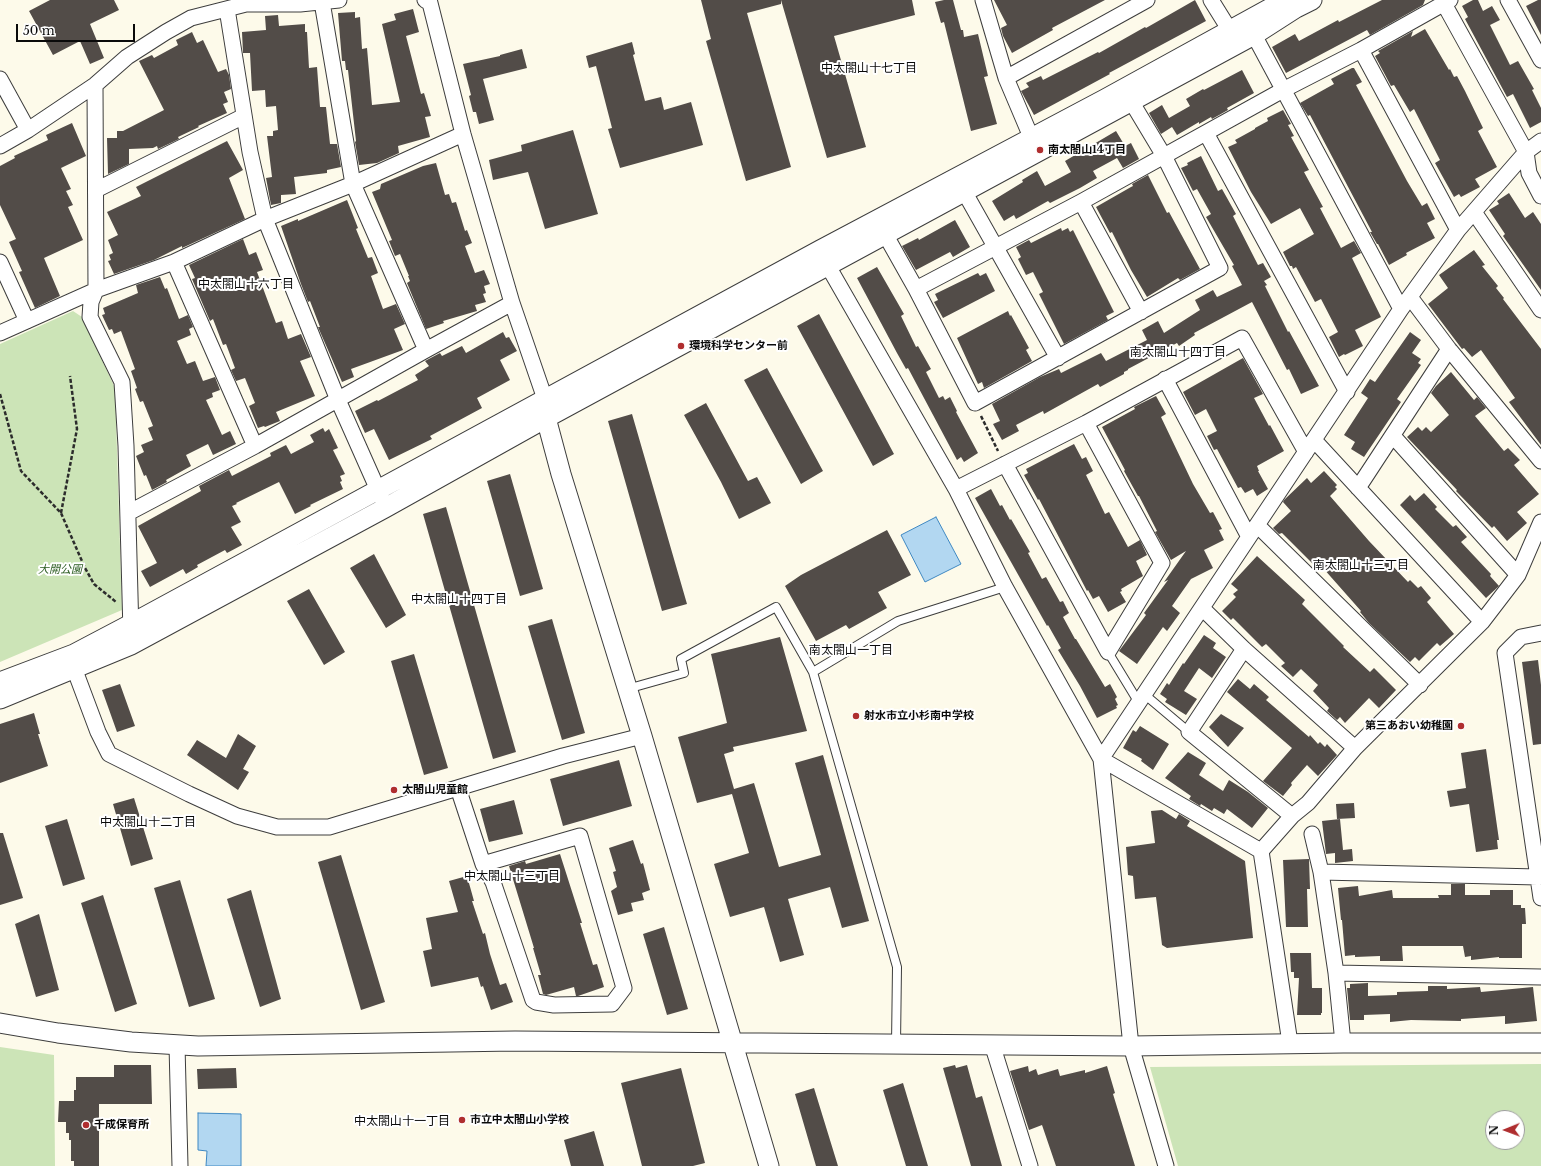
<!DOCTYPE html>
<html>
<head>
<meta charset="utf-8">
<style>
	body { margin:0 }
	#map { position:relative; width:1541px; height:1166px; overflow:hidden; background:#fdfaea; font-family:"Libre Baskerville",serif }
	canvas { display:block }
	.north { position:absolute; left:1485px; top:1110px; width:40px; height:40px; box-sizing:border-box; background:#fff; border:1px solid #9d9d9d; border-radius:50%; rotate:269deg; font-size:11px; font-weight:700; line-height:16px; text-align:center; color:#0a0a0a }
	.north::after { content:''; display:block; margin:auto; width:14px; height:18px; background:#af2e2f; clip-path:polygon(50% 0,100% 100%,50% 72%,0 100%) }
	.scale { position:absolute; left:16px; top:24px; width:119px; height:18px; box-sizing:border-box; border:2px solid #0a0a0a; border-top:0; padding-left:5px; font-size:12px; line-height:14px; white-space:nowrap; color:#0a0a0a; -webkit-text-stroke:3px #fff; paint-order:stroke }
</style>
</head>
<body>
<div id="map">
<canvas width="1541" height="1166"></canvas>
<div class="north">N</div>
<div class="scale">50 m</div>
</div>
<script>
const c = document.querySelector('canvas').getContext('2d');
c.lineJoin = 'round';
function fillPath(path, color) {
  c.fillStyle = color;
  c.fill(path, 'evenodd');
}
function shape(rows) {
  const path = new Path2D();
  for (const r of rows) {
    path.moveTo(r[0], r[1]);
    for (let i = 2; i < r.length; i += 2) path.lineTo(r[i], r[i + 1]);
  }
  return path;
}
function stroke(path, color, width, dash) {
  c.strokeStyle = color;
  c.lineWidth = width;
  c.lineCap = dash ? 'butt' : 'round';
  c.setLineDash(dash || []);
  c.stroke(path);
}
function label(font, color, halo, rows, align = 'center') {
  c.font = font + ' "Libre Baskerville","Noto Sans JP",serif';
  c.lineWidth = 4;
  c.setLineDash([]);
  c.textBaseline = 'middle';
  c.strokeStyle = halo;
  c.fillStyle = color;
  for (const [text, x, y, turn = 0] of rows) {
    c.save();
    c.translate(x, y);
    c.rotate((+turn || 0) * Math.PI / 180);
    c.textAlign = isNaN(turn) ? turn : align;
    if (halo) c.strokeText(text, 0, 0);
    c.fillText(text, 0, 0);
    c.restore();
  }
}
const green = shape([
	[73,311,82,317,115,388,122,610,0,662,0,344],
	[0,1047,54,1055,55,1166,0,1166],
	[1541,1064,1541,1166,1178,1166,1150,1067],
	[1493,1118,1517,1118,1517,1142,1493,1142]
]);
const water = shape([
	[936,517,961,564,925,582,901,535,936,517],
	[198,1113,241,1114,241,1166,206,1166,207,1151,198,1150,198,1113]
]);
const building = shape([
	[50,0,114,0,119,10,90,24,104,58,90,64,80,41,53,55,29,11],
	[701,0,781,0,781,4,747,13,791,167,746,181,706,41,711,39],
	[781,0,912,0,915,15,834,36,866,147,827,158],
	[944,0,953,0,961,30,963,30,964,37,978,34,988,76,984,77,997,124,971,131,944,22,941,23,935,2],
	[994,0,1105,0,1052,28,1053,30,1012,53,1003,36,1001,28,1007,25],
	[1195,0,1206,21,1109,73,1110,74,1034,115,1021,91,1029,87,1026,83,1041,76,1043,80,1098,52,1099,53,1145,27,1146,28],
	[1382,0,1425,0,1423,5,1370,35,1367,30,1286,73,1272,47,1295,34,1299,41,1338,20,1339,22],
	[1473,0,1478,0,1483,11,1492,6,1500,20,1490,25,1510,65,1518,61,1534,89,1532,90,1541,108,1541,122,1530,128,1513,94,1507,97,1465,19,1468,17,1462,6],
	[1538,0,1541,0,1541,35,1526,6],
	[413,9,419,32,406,36,421,94,424,93,431,116,425,117,430,137,398,146,399,153,377,163,359,165,355,142,356,141,348,70,346,70,345,61,342,61,338,13,355,12,355,18,360,17,362,49,367,48,372,105,400,102,382,24,396,20,394,14],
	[278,15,279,26,305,24,305,32,307,32,309,68,317,67,320,107,326,107,330,144,337,144,341,167,327,170,327,173,294,177,296,194,281,195,281,203,271,205,266,178,272,177,267,136,273,136,273,131,278,130,276,106,266,107,265,90,252,91,250,53,243,53,242,32,266,30,265,16],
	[1425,29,1449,70,1450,69,1454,77,1457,76,1465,91,1483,128,1478,131,1497,167,1475,179,1480,187,1461,197,1459,194,1454,197,1435,163,1440,160,1414,109,1410,112,1394,85,1391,86,1375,56,1380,53,1378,51,1413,31,1411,37],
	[192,32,197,43,203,40,218,72,226,69,229,75,231,89,224,92,228,102,223,104,227,113,198,126,199,127,178,137,179,139,158,149,157,146,153,148,129,149,129,164,108,174,107,138,117,138,117,131,123,131,164,110,139,61,152,55,154,58,178,45,176,40],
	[632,42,635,54,633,55,645,101,661,97,664,110,691,102,703,145,620,168,608,129,612,128,596,66,589,68,586,56],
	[522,49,527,68,483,79,494,120,479,124,476,112,473,112,469,96,471,95,463,64,500,56,500,55],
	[1352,68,1354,68,1362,82,1356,85,1407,181,1422,206,1427,203,1435,219,1427,223,1435,238,1406,253,1407,255,1389,265,1378,244,1377,244,1370,232,1372,232,1310,115,1308,116,1300,103,1334,84,1331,79],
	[1242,70,1254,93,1227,108,1228,110,1212,119,1211,117,1199,124,1199,122,1177,135,1172,127,1161,134,1149,113,1162,105,1169,118,1190,106,1186,99,1203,89,1204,90],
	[1283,110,1291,124,1288,125,1294,136,1291,137,1309,170,1304,172,1323,207,1320,208,1341,248,1354,241,1361,253,1352,258,1381,317,1355,330,1363,346,1345,355,1344,354,1339,357,1329,337,1338,332,1321,299,1315,302,1296,267,1293,269,1292,266,1290,266,1283,252,1314,234,1300,208,1271,224,1251,192,1228,147,1237,143,1235,140,1255,129,1255,128,1268,121,1267,118],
	[72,123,86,156,61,168,71,189,66,191,73,205,68,207,83,240,44,258,60,296,35,308,19,272,22,271,9,242,16,239,0,205,0,166,15,158,14,156,48,140,46,135],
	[573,130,598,214,545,229,528,172,493,180,489,160,522,151,521,145],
	[1116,131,1125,146,1131,143,1139,159,1123,168,1117,158,1093,171,1097,178,1080,188,1050,203,1048,201,1016,219,1014,215,1004,221,992,201,1023,182,1022,180,1037,171,1045,186,1071,172,1065,161],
	[227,141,243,170,229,178,245,219,182,248,182,246,154,260,114,274,108,261,111,260,109,255,113,253,108,240,118,235,107,212,141,196,136,187],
	[1201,156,1218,191,1222,189,1236,214,1233,216,1258,265,1263,263,1271,277,1264,281,1267,285,1265,286,1288,332,1289,331,1319,386,1301,394,1289,369,1287,370,1252,302,1194,333,1195,335,1179,346,1177,343,1128,369,1128,370,1124,372,1124,374,1100,387,1098,384,1044,414,1043,411,1016,425,1019,431,1002,440,993,424,1000,421,992,404,1040,377,1059,369,1061,373,1101,353,1106,361,1147,340,1142,330,1158,321,1164,333,1200,310,1195,300,1213,290,1217,297,1242,285,1232,266,1234,265,1206,217,1211,214,1197,189,1193,191,1181,168,1188,165,1187,163],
	[436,163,445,195,449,194,452,203,456,202,465,231,467,230,472,243,465,246,475,273,484,270,490,284,484,286,486,293,483,294,486,302,475,305,477,311,443,321,444,323,426,329,407,283,410,281,408,276,409,276,400,254,395,256,389,241,392,240,372,192,380,189,381,184,423,166],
	[1148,175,1167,213,1169,212,1200,269,1180,280,1178,278,1147,297,1131,270,1112,232,1110,233,1096,207,1131,187,1133,186,1132,184],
	[1509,193,1525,218,1533,212,1541,224,1541,290,1503,236,1505,234,1489,210,1499,204,1497,201],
	[347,200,358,228,356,229,368,258,372,257,378,273,371,276,383,309,396,304,405,324,394,329,403,350,351,369,354,377,342,382,318,327,320,327,310,301,308,302,301,284,281,226,298,219,298,221],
	[955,220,970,247,953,257,950,252,916,270,902,246,918,238,919,240],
	[1061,228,1062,231,1068,228,1070,232,1073,230,1114,312,1106,316,1108,320,1064,344,1039,294,1043,292,1033,272,1026,275,1018,259,1021,257,1016,247,1029,240,1031,243],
	[243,239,249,255,256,252,263,270,257,272,276,323,282,321,288,339,301,334,311,357,300,361,315,396,276,412,280,421,265,427,264,426,258,428,249,406,255,403,245,378,236,381,231,370,235,368,226,344,223,345,213,319,210,321,192,279,195,278,189,265],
	[1474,250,1485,265,1482,266,1498,286,1496,288,1504,298,1503,299,1541,349,1541,445,1509,402,1515,398,1481,350,1472,357,1464,348,1462,349,1428,304,1448,288,1439,275],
	[877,267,904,314,901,316,916,347,918,346,931,369,926,372,939,398,943,396,945,400,950,397,957,411,956,412,978,453,964,462,961,457,957,460,908,368,906,369,897,353,857,278],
	[978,273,980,276,986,273,995,291,943,318,934,302,938,300,935,294],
	[160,277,165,289,167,288,179,319,188,315,193,327,189,329,191,335,177,341,187,364,195,361,203,381,215,377,220,390,212,393,213,397,206,400,222,435,230,431,236,444,213,455,208,444,186,455,191,466,166,480,167,482,152,490,146,475,144,476,136,456,144,452,141,445,153,440,148,428,153,426,143,401,140,402,135,389,137,388,131,371,135,369,121,331,114,334,112,329,109,330,102,315,105,314,103,308,138,293,136,285],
	[1008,311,1010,316,1011,315,1029,348,1026,350,1032,361,984,388,982,382,978,384,957,338],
	[819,314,894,454,873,466,797,326],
	[503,332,506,338,509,337,517,351,500,360,510,380,477,398,482,408,430,436,432,439,389,460,374,429,365,433,355,411,377,400,378,401,418,380,415,375,429,366,425,361,440,353,442,356,462,346,466,353],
	[1410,332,1421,340,1412,353,1421,359,1418,363,1421,365,1397,399,1401,402,1364,457,1351,449,1355,442,1344,435,1368,398,1361,393,1370,379,1375,382],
	[1243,358,1263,394,1254,398,1269,426,1270,425,1284,451,1257,466,1259,471,1258,471,1268,489,1257,496,1253,489,1245,493,1241,487,1238,488,1217,449,1214,450,1207,436,1217,431,1206,409,1195,415,1183,392],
	[767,368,823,471,801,484,744,380],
	[1451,372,1474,400,1477,397,1486,408,1475,416,1504,451,1508,448,1520,460,1514,465,1539,494,1517,512,1527,523,1507,541,1494,526,1492,528,1456,491,1457,490,1407,437,1418,427,1422,431,1426,427,1431,432,1449,415,1431,393,1436,386],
	[1156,396,1166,414,1161,417,1193,484,1210,513,1213,512,1222,529,1219,530,1224,540,1204,550,1213,568,1191,579,1172,606,1180,613,1167,631,1163,627,1137,664,1119,651,1146,615,1144,613,1168,580,1164,582,1186,551,1171,560,1155,532,1157,531,1139,496,1138,496,1124,471,1125,470,1102,427,1135,409,1134,407],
	[706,403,748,481,757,477,771,503,739,519,721,482,684,415],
	[632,414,687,604,662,611,608,421],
	[323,428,325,432,329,429,338,448,333,450,345,474,340,476,342,481,340,482,343,489,310,505,311,506,295,514,279,482,236,503,237,504,232,506,241,522,231,527,242,545,227,553,225,550,197,565,198,567,186,574,183,569,150,587,141,571,157,563,138,526,201,491,199,486,229,470,232,476,271,456,270,453,286,445,291,454,314,442,310,435],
	[1074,444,1082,459,1086,457,1093,471,1086,475,1105,514,1109,512,1128,547,1140,540,1147,555,1136,561,1143,576,1121,589,1122,591,1120,592,1126,602,1108,612,1099,596,1093,599,1088,590,1087,591,1039,499,1038,500,1024,475,1028,473,1026,469],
	[1324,471,1337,485,1335,487,1337,489,1330,496,1369,541,1408,582,1410,580,1418,588,1421,586,1431,598,1427,602,1454,634,1440,646,1437,643,1419,661,1415,657,1410,662,1369,623,1360,612,1361,611,1323,568,1320,571,1282,533,1279,534,1273,528,1291,511,1283,502,1284,500,1307,478,1311,483],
	[510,474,543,589,520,596,487,481],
	[991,489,1000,506,1002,505,1010,520,1011,519,1030,552,1028,553,1042,579,1046,577,1060,602,1063,601,1069,613,1063,617,1075,639,1076,639,1105,687,1110,684,1117,697,1115,699,1118,705,1116,706,1117,708,1097,718,1080,686,1058,650,1061,648,1048,625,1047,626,975,498],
	[1424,493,1437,507,1435,509,1453,527,1456,525,1467,537,1461,542,1491,574,1490,576,1499,586,1486,598,1400,505,1410,495,1415,501],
	[446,507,516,752,493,759,423,514],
	[887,530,911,575,878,592,887,608,849,629,846,625,816,641,785,586,801,575],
	[374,554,406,615,386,628,350,568],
	[1257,556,1305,600,1302,604,1344,646,1343,647,1370,672,1374,668,1396,690,1379,708,1369,698,1345,723,1340,717,1337,720,1327,711,1329,708,1313,691,1318,685,1301,669,1293,677,1281,666,1285,663,1266,644,1262,647,1233,618,1231,620,1222,611,1236,597,1233,594,1238,590,1231,584],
	[309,589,345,652,324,665,287,601],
	[552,619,585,733,562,740,528,626],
	[1204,635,1216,643,1213,648,1226,657,1212,678,1199,668,1184,691,1197,699,1186,715,1165,702,1167,699,1160,694,1167,683,1169,685,1183,663,1184,664],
	[780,637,807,731,733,747,734,751,724,754,734,789,754,783,779,867,821,855,795,763,823,755,869,921,842,928,830,887,788,899,804,955,780,962,764,907,730,917,714,864,749,853,732,794,697,803,678,737,727,723,711,654],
	[414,654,448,768,424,775,391,661],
	[1538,660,1541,685,1541,744,1533,745,1522,662],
	[1238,679,1250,689,1254,684,1269,697,1266,700,1309,737,1310,735,1318,744,1320,742,1325,747,1327,744,1337,755,1318,776,1307,765,1291,783,1292,785,1283,796,1263,781,1292,748,1227,692],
	[120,684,135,726,117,732,102,690],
	[34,713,40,734,38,734,48,766,0,783,0,724],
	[1221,714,1244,728,1228,747,1209,727],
	[1140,726,1169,744,1153,770,1141,761,1142,759,1123,748,1133,730,1136,732],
	[238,734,256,746,243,769,249,772,238,790,187,755,197,740,226,758],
	[1486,749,1499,840,1497,840,1498,849,1476,852,1469,804,1450,807,1447,791,1466,788,1461,753],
	[1188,752,1206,763,1199,775,1223,791,1229,780,1248,792,1268,808,1252,828,1227,809,1224,814,1214,808,1212,811,1201,804,1200,806,1189,799,1191,796,1165,778],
	[619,760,632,806,563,826,550,779],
	[134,798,153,859,131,866,113,804],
	[514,800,523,834,489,842,480,809],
	[1354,803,1355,818,1337,819,1336,804],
	[1162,810,1176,819,1179,814,1190,821,1187,826,1245,861,1253,938,1167,948,1162,945,1156,897,1135,899,1133,876,1128,875,1126,847,1155,843,1151,811],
	[67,819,85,879,63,886,45,826],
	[1340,819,1343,850,1352,849,1353,861,1335,863,1335,853,1326,854,1322,821],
	[0,833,3,833,23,898,0,905],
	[633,840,641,864,643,863,650,890,642,893,644,900,631,903,633,911,618,915,611,891,617,887,613,872,616,871,609,848],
	[560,854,582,923,580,923,593,965,597,964,604,987,578,996,576,996,574,987,546,995,543,994,538,975,541,975,533,948,534,948,509,866,525,861,526,864],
	[341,855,385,1002,361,1010,318,862],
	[1309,859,1310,889,1307,889,1308,927,1286,927,1283,860],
	[467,876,474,901,472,901,483,934,485,933,490,954,500,985,506,983,513,1002,491,1010,483,986,481,987,478,977,431,987,423,951,432,949,426,918,458,912,449,881],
	[180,880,215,999,189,1007,154,888],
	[1451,884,1465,884,1465,895,1490,895,1490,890,1513,890,1513,905,1521,905,1521,908,1525,908,1526,924,1522,924,1522,958,1499,958,1499,957,1471,960,1471,956,1465,957,1463,946,1402,946,1403,961,1380,961,1380,956,1355,957,1355,955,1345,956,1342,920,1341,920,1338,888,1358,886,1359,896,1392,890,1393,898,1439,898,1438,895,1451,895],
	[251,890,281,999,260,1007,227,899],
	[103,895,137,1004,115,1012,81,903],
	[39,914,59,990,36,997,15,924],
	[664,927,688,1009,667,1015,643,934],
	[1290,953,1311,953,1312,988,1322,988,1322,1013,1321,1013,1321,1015,1297,1015,1299,978,1294,978,1294,972,1291,972],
	[1368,983,1368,996,1397,995,1397,992,1428,991,1428,986,1447,986,1447,989,1480,987,1481,992,1533,987,1537,1021,1505,1024,1505,1016,1461,1019,1461,1021,1411,1020,1390,1022,1390,1014,1364,1015,1364,1020,1350,1020,1347,988,1350,988,1350,984],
	[114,1065,151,1065,152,1104,99,1104,99,1166,74,1166,74,1161,71,1161,71,1140,69,1140,69,1133,66,1133,66,1122,58,1122,59,1101,74,1101,74,1090,76,1090,76,1077,114,1077],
	[955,1065,956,1068,967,1065,976,1098,982,1096,1002,1166,971,1166,943,1068],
	[1028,1066,1029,1072,1036,1069,1038,1075,1058,1069,1060,1076,1085,1070,1085,1073,1107,1066,1115,1093,1113,1094,1135,1166,1056,1166,1042,1125,1029,1130,1010,1071],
	[236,1068,237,1088,198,1089,197,1069],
	[681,1068,705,1163,693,1166,642,1166,621,1083],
	[903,1083,928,1166,906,1166,883,1090],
	[814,1088,838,1166,816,1166,795,1094],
	[594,1131,604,1166,571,1166,564,1140]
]);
const path = shape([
	[0,394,21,471,61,513,85,568,94,584,116,602],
	[981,416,998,451],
	[61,513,77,429,70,376]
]);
const service = shape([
	[1108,652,1139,703],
	[627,689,684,673,681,659,776,607,813,672],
	[1144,694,1189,732],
	[896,1044,897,967,813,672,898,621,1005,587]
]);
const minor = shape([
	[425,0,430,3,463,134,512,303,545,399,546,409],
	[983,0,1006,78,1031,137],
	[1211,0,1229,29],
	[1442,0,1526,152,1529,173,1541,196],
	[1508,0,1541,60],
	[322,2,353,184,426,350],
	[227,9,250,152,265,219,338,400,382,499],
	[1254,35,1401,309],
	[1361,50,1458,230],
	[1006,78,1147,0],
	[0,79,28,130],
	[95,85,96,290,91,302,90,317,122,382,126,446,131,633],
	[1206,133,1347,392],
	[0,146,28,130,95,85,127,57,166,32,191,18,246,4,300,4,339,0],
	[96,190,244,116],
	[965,193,1058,358],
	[1081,202,1141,312],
	[1474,212,1541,310],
	[885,234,916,289,1081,202,1283,90,1361,50,1450,0],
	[0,262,27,321],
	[174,262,255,446],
	[828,266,956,489,1005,587,1101,759,1131,1046,1166,1166],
	[916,289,975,403,1220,268,1164,156,1131,101],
	[1410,297,1449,349,1541,461],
	[0,333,96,290,174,262,265,219,353,184,463,134],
	[1165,379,1249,537],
	[1393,436,1518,575],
	[1314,440,1482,622],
	[1005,464,1108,652,1162,563,1086,423],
	[1358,488,1449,349],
	[956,489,1086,423,1242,338,1306,452],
	[128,513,255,446,426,350,512,303],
	[1257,525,1420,685],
	[1202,608,1244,649,1355,748],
	[1541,633,1521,637,1505,653,1541,898],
	[1244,649,1189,732,1292,816],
	[74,668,98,732,109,754,189,794,237,816,277,827,329,827,563,756,642,736],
	[1101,759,1401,309,1458,230,1526,152,1541,141],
	[1101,759,1261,851],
	[458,788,483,864,493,882,533,1000,536,1002,554,1005,612,1004,624,988,580,836,483,864],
	[1312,834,1321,872,1336,973,1343,1043],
	[1321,872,1538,877],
	[1336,973,1541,977],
	[1290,1043,1261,851,1292,816,1308,803,1355,748,1482,622,1518,575,1541,522],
	[992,1044,1030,1166],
	[177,1045,180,1166]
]);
const tertiary = shape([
	[546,418,561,474,642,736,769,1166],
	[0,682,74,654,131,624,820,250,1105,99,1285,0],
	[0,699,131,645,385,508,546,418,1254,35,1296,8,1312,0],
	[0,1023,58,1033,131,1042,198,1046,515,1041,1131,1046,1343,1043,1541,1043]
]);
const markers = [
	[1040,150,4,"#af2e2f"],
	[681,346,4,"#af2e2f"],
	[856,716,4,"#af2e2f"],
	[1461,726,4,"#af2e2f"],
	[394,790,4,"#af2e2f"],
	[462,1120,4,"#af2e2f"],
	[86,1125,4,"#af2e2f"]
];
const poiNames = [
	["南太閤山14丁目",1048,150],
	["環境科学センター前",689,346],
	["射水市立小杉南中学校",864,716],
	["第三あおい幼稚園",1453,726,"right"],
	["太閤山児童館",402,790],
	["市立中太閤山小学校",470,1120],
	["千成保育所",94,1125]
];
const parkNames = [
	["大開公園",60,570]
];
const neighbourhoodNames = [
	["中太閤山十七丁目",869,69],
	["中太閤山十六丁目",246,285],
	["南太閤山十四丁目",1178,353],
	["南太閤山十三丁目",1361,566],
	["中太閤山十四丁目",459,600],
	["南太閤山一丁目",851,651],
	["中太閤山十二丁目",148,823],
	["中太閤山十三丁目",512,877],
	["中太閤山十一丁目",402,1122]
];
fillPath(green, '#cce4b7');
fillPath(water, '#b2d7f1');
stroke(water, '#3f88c2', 1);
fillPath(building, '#524c48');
stroke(service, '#3d3d3d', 10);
stroke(minor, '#3d3d3d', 17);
stroke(tertiary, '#3d3d3d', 21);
stroke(path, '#2c2c2c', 2.5, [4, 2]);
stroke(service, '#fff', 8);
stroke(minor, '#fff', 15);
stroke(tertiary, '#fff', 19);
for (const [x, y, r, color] of markers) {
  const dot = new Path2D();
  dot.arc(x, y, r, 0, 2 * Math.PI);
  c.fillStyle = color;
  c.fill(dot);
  stroke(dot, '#fff', 1.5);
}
label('bold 11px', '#0a0a0a', '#fff', poiNames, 'left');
label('italic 11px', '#2b5c21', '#fff', parkNames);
label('12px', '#0a0a0a', '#fff', neighbourhoodNames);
</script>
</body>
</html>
